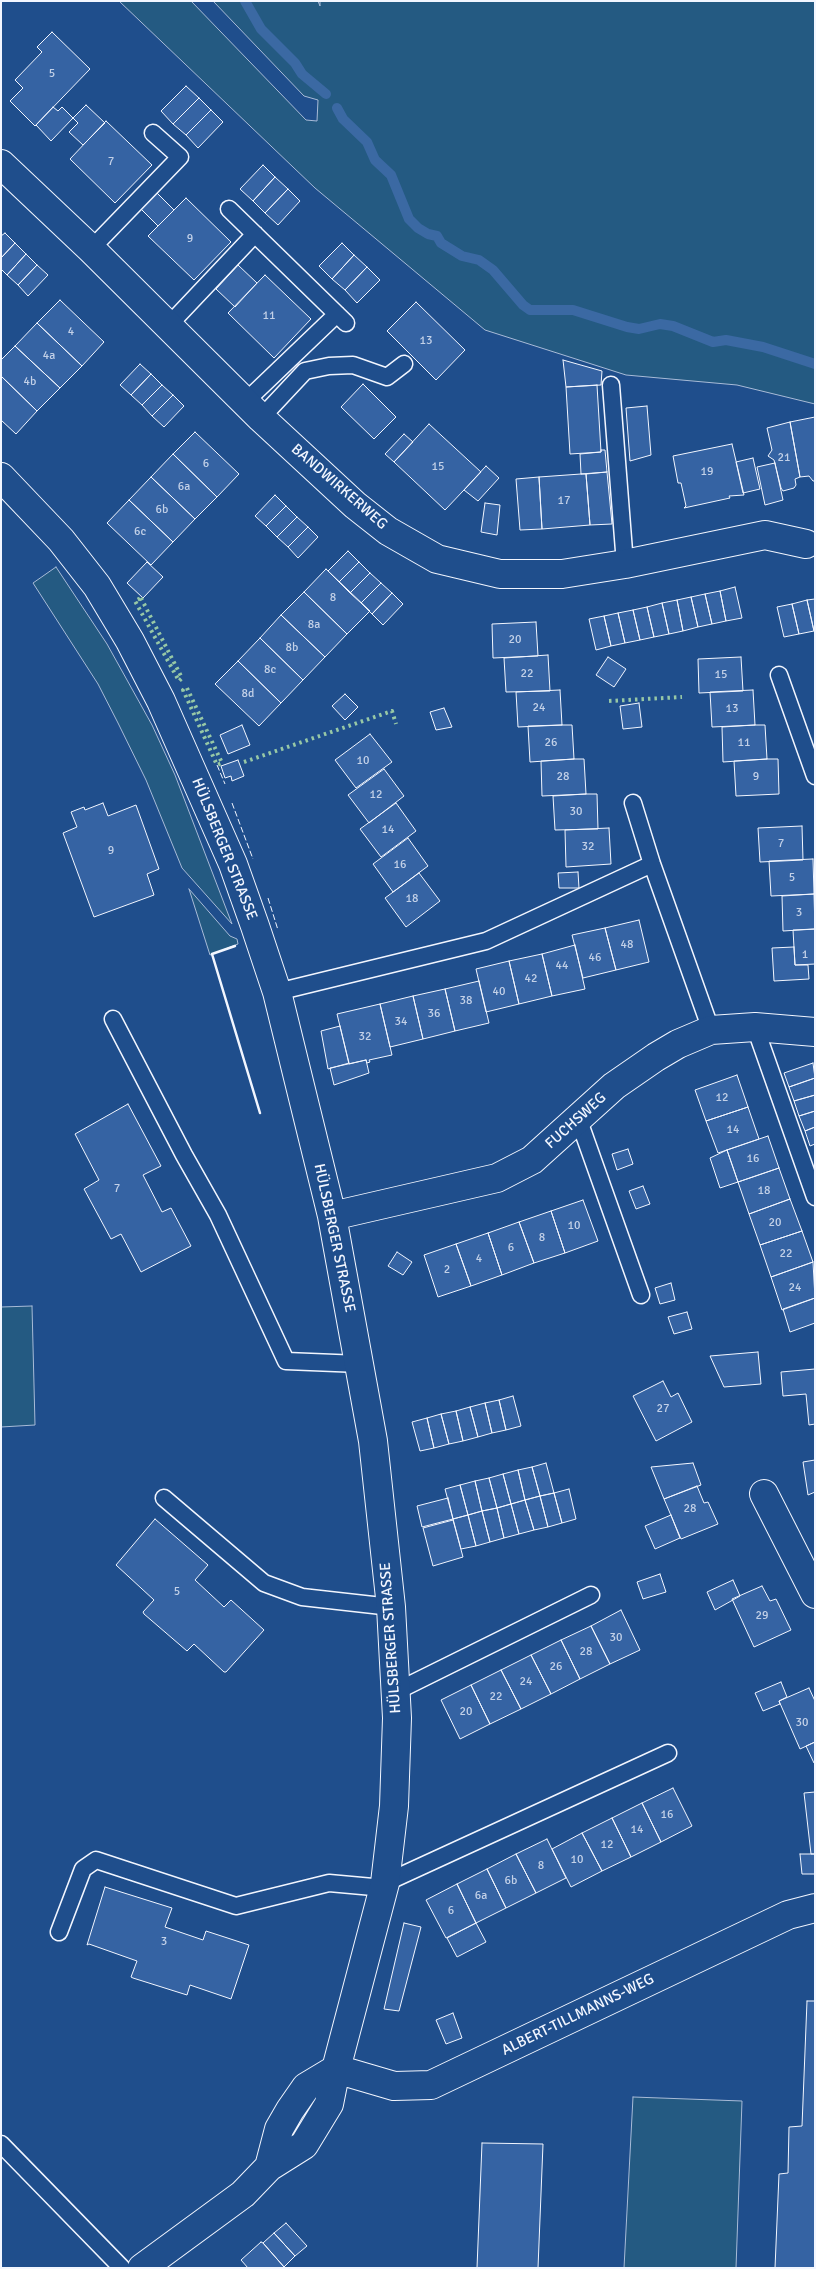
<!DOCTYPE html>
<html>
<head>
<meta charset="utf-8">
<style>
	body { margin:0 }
	#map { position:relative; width:816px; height:2269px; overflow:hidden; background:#1f4e8c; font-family:Signika,sans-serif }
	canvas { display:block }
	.frame { position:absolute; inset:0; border:2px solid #f2f6ff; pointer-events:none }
</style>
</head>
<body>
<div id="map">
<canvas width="816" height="2269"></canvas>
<div class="frame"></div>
</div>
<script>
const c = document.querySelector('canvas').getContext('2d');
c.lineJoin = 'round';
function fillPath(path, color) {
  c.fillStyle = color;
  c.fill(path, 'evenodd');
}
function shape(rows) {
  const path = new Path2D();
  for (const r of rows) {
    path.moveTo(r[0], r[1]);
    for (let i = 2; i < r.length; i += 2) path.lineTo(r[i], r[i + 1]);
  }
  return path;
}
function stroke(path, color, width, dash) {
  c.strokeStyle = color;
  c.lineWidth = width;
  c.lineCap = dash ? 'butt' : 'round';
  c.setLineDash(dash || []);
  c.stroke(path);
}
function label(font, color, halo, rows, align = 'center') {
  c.font = font + ' Signika,sans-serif';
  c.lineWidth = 4;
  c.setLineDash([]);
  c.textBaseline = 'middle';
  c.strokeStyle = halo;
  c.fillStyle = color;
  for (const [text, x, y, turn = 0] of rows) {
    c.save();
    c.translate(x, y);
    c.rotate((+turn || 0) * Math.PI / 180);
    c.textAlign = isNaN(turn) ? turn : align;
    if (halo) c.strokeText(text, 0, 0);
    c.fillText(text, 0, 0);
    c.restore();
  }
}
const green = shape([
	[119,1,191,1,306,120,317,121,318,100,304,96,213,1,318,1,320,6,320,1,815,1,815,404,737,385,626,375,485,330,315,188,119,1],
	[56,567,107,644,152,725,175,775,232,924,182,868,146,780,118,723,98,684,33,583,56,567],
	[189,889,230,936,237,939,238,944,210,955,189,889],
	[32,1306,35,1425,1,1427,1,1307,32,1306],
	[633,2097,742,2101,736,2268,624,2268,633,2097]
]);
const stream = shape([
	[245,1,261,29,295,63,302,74,326,94],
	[337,108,343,119,367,142,375,160,391,175,409,219,418,228,428,234,437,236,441,243,462,256,479,260,493,270,523,305,530,310,573,310,627,327,639,329,660,324,673,326,713,342,726,340,763,347,815,364]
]);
const building = shape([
	[52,32,90,69,35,126,10,101,23,88,15,80,42,52,37,47,52,32],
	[186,86,199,98,173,124,161,111,186,86],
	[199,98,211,110,186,135,173,124,199,98],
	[86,105,105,123,83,145,69,132,78,123,73,118,86,105],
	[53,107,58,111,62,107,73,118,51,141,36,125,53,107],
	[211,110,223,122,198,148,186,135,211,110],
	[106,121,152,165,115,203,70,159,106,121],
	[263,165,275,177,253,201,240,189,263,165],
	[275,177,288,189,265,213,253,201,275,177],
	[288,189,300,201,278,225,265,213,288,189],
	[156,192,174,210,158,226,140,208,156,192],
	[186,198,231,242,194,280,148,236,186,198],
	[5,233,15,243,1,258,1,236,5,233],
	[15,243,26,254,7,275,1,269,1,258,15,243],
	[342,243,354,255,332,279,319,266,342,243],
	[26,254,37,265,18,285,7,275,26,254],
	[354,255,367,267,345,290,332,279,354,255],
	[37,265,48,275,28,296,18,285,37,265],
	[238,265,257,283,235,307,216,289,238,265],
	[367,267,380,280,357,303,345,290,367,267],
	[265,275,311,319,274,358,228,313,265,275],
	[60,300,104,342,82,366,37,323,60,300],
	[416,302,465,350,436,380,387,331,416,302],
	[37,323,82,366,60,388,15,346,37,323],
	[15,346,60,388,37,411,1,376,1,360,15,346],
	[563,360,602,371,601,385,566,387,563,360],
	[140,364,151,374,131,395,120,385,140,364],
	[151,374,162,385,142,405,131,395,151,374],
	[1,376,37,411,16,434,1,420,1,376],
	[363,384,396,417,374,439,341,407,363,384],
	[162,385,173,395,152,416,142,405,162,385],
	[597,385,601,452,570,454,566,387,597,385],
	[173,395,184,406,164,427,152,416,173,395],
	[647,406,651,455,630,461,626,408,647,406],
	[815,417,815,481,813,481,809,476,800,477,790,422,815,417],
	[790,422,800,477,795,479,796,485,794,488,783,491,781,488,774,460,768,456,772,450,767,428,790,422],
	[429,424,481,472,445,510,394,462,429,424],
	[195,432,239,474,217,497,173,454,195,432],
	[404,434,413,442,394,462,385,454,404,434],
	[732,444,744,495,729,496,730,498,684,508,686,506,681,483,678,483,673,456,732,444],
	[601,450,605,450,607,472,581,474,580,454,601,452,601,450],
	[173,454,217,497,195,519,151,477,173,454],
	[753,458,760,489,743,493,736,462,753,458],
	[775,463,783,500,765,505,757,467,775,463],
	[486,466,499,478,478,501,464,490,486,466],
	[607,472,612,524,590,525,586,474,607,472],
	[581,474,586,474,590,525,542,529,539,477,581,474],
	[151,477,195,519,173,542,129,500,151,477],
	[539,477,542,529,520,530,516,479,539,477],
	[275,495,286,506,266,526,255,516,275,495],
	[129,500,173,542,151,565,107,523,129,500],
	[485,503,500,505,497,535,481,532,485,503],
	[286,506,297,517,277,537,266,526,286,506],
	[297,517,308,527,288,547,277,537,297,517],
	[308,527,318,537,298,558,288,547,308,527],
	[348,551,359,562,339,582,328,571,348,551],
	[147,562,163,577,143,598,127,583,147,562],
	[359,562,370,573,350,593,339,582,359,562],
	[326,569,370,611,347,634,304,592,326,569],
	[370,573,381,583,361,603,350,593,370,573],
	[381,583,392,593,372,614,361,603,381,583],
	[735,587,742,618,726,621,720,591,735,587],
	[720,591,726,621,712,624,705,594,720,591],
	[304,592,347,634,325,657,281,615,304,592],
	[392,593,403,604,383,625,372,614,392,593],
	[705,594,712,624,698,627,691,597,705,594],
	[691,597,698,627,683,631,677,600,691,597],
	[815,599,815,631,814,631,807,600,815,599],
	[677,600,683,631,669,634,662,603,677,600],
	[807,600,814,631,799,634,792,604,807,600],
	[662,603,669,634,654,637,647,607,662,603],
	[792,604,799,634,784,637,777,607,792,604],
	[647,607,654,637,640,640,633,610,647,607],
	[633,610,640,640,625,643,618,613,633,610],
	[618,613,625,643,611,646,604,616,618,613],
	[281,615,325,657,303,680,260,638,281,615],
	[604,616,611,646,596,650,589,619,604,616],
	[536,622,538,656,493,658,492,624,536,622],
	[260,638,303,680,281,703,238,661,260,638],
	[548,655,550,691,506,692,504,658,548,655],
	[608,657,626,669,614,687,596,675,608,657],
	[741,657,743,691,699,693,698,659,741,657],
	[238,661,281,703,259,726,215,684,238,661],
	[560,690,562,725,518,727,516,692,560,690],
	[753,690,755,725,712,727,710,692,753,690],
	[345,694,358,707,345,720,332,706,345,694],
	[639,703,642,727,623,729,620,706,639,703],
	[444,708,452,727,436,730,430,712,444,708],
	[242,725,250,745,228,754,220,735,242,725],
	[562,725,572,725,574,759,530,762,528,726,562,725],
	[755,725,765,725,767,759,723,762,722,727,755,725],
	[370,734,392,762,356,788,335,760,370,734],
	[574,759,584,759,586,794,542,796,541,761,574,759],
	[767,759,778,759,779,794,736,796,734,761,767,759],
	[238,760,244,776,232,781,231,776,225,778,221,766,238,760],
	[384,769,404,796,369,823,348,795,384,769],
	[586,794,597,794,598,829,555,830,553,796,586,794],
	[103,803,108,816,136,805,159,869,147,874,154,895,94,917,63,833,77,827,71,812,84,807,85,810,103,803],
	[396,803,416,831,381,857,360,829,396,803],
	[802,826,803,860,760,862,758,828,802,826],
	[609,828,611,864,566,867,565,830,609,828],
	[408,838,428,866,393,892,373,864,408,838],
	[813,859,814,894,771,896,769,861,813,859],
	[578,872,579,888,559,888,558,873,578,872],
	[419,873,440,901,406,927,385,898,419,873],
	[814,894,815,929,783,931,782,896,814,894],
	[639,920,649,962,616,970,605,928,639,920],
	[605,928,616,970,583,978,572,935,605,928],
	[815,929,815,964,795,965,793,930,815,929],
	[575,945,585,989,552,996,542,954,575,945],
	[794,947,795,965,808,965,809,979,774,981,772,948,794,947],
	[542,954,552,996,519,1004,509,961,542,954],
	[509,961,519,1004,486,1012,476,969,509,961],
	[479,981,489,1023,455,1031,445,989,479,981],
	[445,989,455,1031,423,1039,413,996,445,989],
	[413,996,423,1039,390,1047,380,1004,413,996],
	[380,1004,392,1055,369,1060,370,1062,367,1063,366,1060,349,1064,337,1014,380,1004],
	[340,1026,349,1063,328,1069,321,1031,340,1026],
	[366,1060,369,1073,334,1085,330,1068,366,1060],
	[813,1063,815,1078,789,1087,784,1073,813,1063],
	[737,1075,748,1107,706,1121,695,1090,737,1075],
	[815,1078,815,1095,794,1101,789,1087,815,1078],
	[815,1095,815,1111,799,1116,794,1101,815,1095],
	[128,1104,161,1166,143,1175,162,1212,171,1208,191,1246,141,1272,121,1234,111,1239,84,1189,99,1180,75,1134,128,1104],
	[748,1107,759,1139,718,1153,706,1121,748,1107],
	[815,1111,815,1127,805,1131,799,1116,815,1111],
	[815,1127,815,1144,810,1146,805,1131,815,1127],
	[768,1136,779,1168,738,1182,727,1150,768,1136],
	[628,1149,633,1164,617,1170,612,1154,628,1149],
	[727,1150,738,1182,720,1188,710,1158,727,1150],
	[779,1168,790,1199,749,1214,738,1182,779,1168],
	[643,1186,650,1204,636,1209,629,1191,643,1186],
	[790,1199,802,1231,760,1245,749,1214,790,1199],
	[583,1200,598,1241,565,1253,551,1211,583,1200],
	[551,1211,565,1253,534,1263,519,1222,551,1211],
	[519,1222,534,1263,502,1275,488,1233,519,1222],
	[802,1231,813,1262,771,1277,760,1245,802,1231],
	[488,1233,502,1275,471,1286,456,1244,488,1233],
	[456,1244,471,1286,438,1297,424,1255,456,1244],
	[397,1252,412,1262,403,1275,388,1266,397,1252],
	[813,1262,815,1298,782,1310,771,1277,813,1262],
	[671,1283,675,1300,660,1304,655,1288,671,1283],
	[815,1298,815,1323,790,1332,783,1309,815,1298],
	[687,1312,692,1329,674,1334,668,1317,687,1312],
	[758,1352,761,1384,724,1387,710,1356,758,1352],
	[815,1369,815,1424,809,1425,806,1394,783,1396,781,1372,815,1369],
	[663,1381,671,1397,678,1393,692,1422,656,1441,633,1396,663,1381],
	[513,1396,521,1426,506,1430,499,1400,513,1396],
	[499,1400,506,1430,492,1433,485,1403,499,1400],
	[485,1403,492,1433,478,1437,470,1407,485,1403],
	[470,1407,478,1437,463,1441,456,1411,470,1407],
	[456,1411,463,1441,449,1444,441,1414,456,1411],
	[441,1414,449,1444,434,1448,427,1418,441,1414],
	[427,1418,434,1448,420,1451,412,1422,427,1418],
	[815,1460,815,1492,808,1495,803,1462,815,1460],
	[546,1463,554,1493,540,1496,532,1467,546,1463],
	[693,1463,701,1485,664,1499,651,1467,693,1463],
	[532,1467,540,1496,525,1500,518,1470,532,1467],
	[518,1470,525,1500,511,1504,503,1474,518,1470],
	[503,1474,511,1504,497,1508,489,1478,503,1474],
	[489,1478,497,1508,482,1511,475,1481,489,1478],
	[475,1481,482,1511,468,1515,460,1485,475,1481],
	[460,1485,468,1515,453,1519,445,1489,460,1485],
	[697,1486,704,1503,708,1502,718,1524,681,1539,664,1499,697,1486],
	[569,1489,576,1519,562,1523,554,1493,569,1489],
	[554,1493,562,1523,548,1527,540,1496,554,1493],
	[540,1496,548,1527,534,1530,525,1500,540,1496],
	[448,1498,453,1519,422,1527,417,1506,448,1498],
	[525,1500,534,1530,519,1534,511,1504,525,1500],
	[511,1504,519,1534,504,1538,497,1508,511,1504],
	[497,1508,504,1538,490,1542,482,1511,497,1508],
	[482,1511,490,1542,476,1546,468,1515,482,1511],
	[468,1515,476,1546,461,1549,453,1519,468,1515],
	[671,1515,680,1538,655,1549,645,1526,671,1515],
	[155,1519,208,1565,195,1580,224,1607,231,1600,264,1630,226,1672,224,1672,194,1644,187,1651,144,1614,143,1612,154,1600,116,1565,155,1519],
	[453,1520,463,1557,433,1566,423,1528,453,1520],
	[660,1574,666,1592,643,1599,637,1582,660,1574],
	[733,1580,740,1596,715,1610,707,1592,733,1580],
	[762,1586,770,1601,776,1599,791,1630,754,1647,732,1599,762,1586],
	[621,1610,640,1650,610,1664,591,1626,621,1610],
	[591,1626,610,1664,580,1679,561,1640,591,1626],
	[561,1640,580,1679,551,1694,531,1655,561,1640],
	[531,1655,551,1694,521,1709,501,1670,531,1655],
	[501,1670,521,1709,490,1724,471,1685,501,1670],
	[781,1682,787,1697,779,1701,780,1704,763,1711,755,1693,781,1682],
	[471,1685,490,1724,460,1739,441,1700,471,1685],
	[809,1688,815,1701,815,1742,800,1749,779,1701,809,1688],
	[815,1742,815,1763,814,1763,806,1746,815,1742],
	[673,1788,692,1826,661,1842,642,1803,673,1788],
	[815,1792,815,1854,811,1854,804,1793,815,1792],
	[642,1803,661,1842,631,1857,612,1818,642,1803],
	[612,1818,631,1857,602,1871,582,1833,612,1818],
	[582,1833,602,1871,571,1887,552,1849,582,1833],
	[547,1839,566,1878,536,1893,516,1854,547,1839],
	[516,1854,536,1893,506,1908,487,1869,516,1854],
	[800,1854,815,1854,815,1874,802,1874,800,1854],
	[487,1869,506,1908,476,1923,457,1884,487,1869],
	[457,1884,476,1923,446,1938,426,1900,457,1884],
	[105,1887,172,1908,165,1927,203,1940,206,1931,249,1945,231,1999,190,1985,187,1995,133,1978,131,1977,137,1961,89,1944,87,1945,105,1887],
	[404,1923,421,1927,399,2011,384,2009,404,1923],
	[476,1923,486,1942,457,1957,447,1938,476,1923],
	[807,2001,815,2001,815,2268,775,2268,779,2174,788,2173,789,2127,802,2126,807,2001],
	[453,2013,462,2038,446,2044,436,2020,453,2013],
	[482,2143,543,2144,538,2268,477,2268,482,2143],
	[286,2223,307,2246,295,2256,274,2233,286,2223],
	[274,2233,295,2256,284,2267,263,2243,274,2233],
	[261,2242,263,2243,285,2268,248,2268,241,2260,261,2242]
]);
const lane = shape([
	[229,209,346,323],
	[91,249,180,157,153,133],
	[168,326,255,234],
	[611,385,625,564],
	[245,402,337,314],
	[261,418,305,371,329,366,353,365,387,377,404,364],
	[779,675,815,776],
	[633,803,652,864,711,1030],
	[277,992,486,941,652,864],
	[113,1019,184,1155,218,1215,286,1361,360,1364],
	[755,1027,815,1197],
	[578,1118,641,1295],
	[164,1498,264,1583,302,1597,391,1607],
	[395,1692,591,1595],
	[385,1883,668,1753],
	[59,1932,83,1869,96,1860,236,1906,329,1883,384,1888],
	[1,2144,122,2268]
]);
const street = shape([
	[1,164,91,249,261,418,355,505,388,531,437,559,500,574,562,574,625,564,765,535,806,544],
	[1,477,61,540,97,586,130,641,161,701,233,864,255,926,277,992,332,1216,373,1441,391,1607,397,1718,394,1806,385,1883,336,2069,329,2104,304,2145,269,2167,243,2194,142,2268],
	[332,1216,497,1178,532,1160,614,1086,656,1057,678,1044,711,1030,755,1027,815,1032],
	[764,1494,815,1594],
	[336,2069,394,2086,431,2085,788,1915,815,1908],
	[269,2167,279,2129,290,2110,306,2087,336,2069]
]);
const hedge = shape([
	[141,598,182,678,179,681,135,601,141,598],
	[187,688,222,763,217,765,183,690,187,688],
	[609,701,682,697],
	[244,762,392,711,396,724]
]);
const fence = shape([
	[217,765,225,784],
	[232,803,253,859],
	[268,898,278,930]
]);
const wall = shape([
	[235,946,212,954,260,1113]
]);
const numberNames = [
	["5",52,74],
	["7",111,162],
	["9",190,239],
	["11",269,316],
	["4",71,332],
	["13",426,341],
	["4a",49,356],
	["4b",30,382],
	["21",784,458],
	["6",206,464],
	["15",438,467],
	["19",707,472],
	["6a",184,487],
	["17",564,501],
	["6b",162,510],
	["6c",140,532],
	["8",333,598],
	["8a",314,625],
	["20",515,640],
	["8b",292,648],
	["8c",270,670],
	["22",527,674],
	["15",721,675],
	["8d",248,694],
	["24",539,708],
	["13",732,709],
	["26",551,743],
	["11",744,743],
	["10",363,761],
	["28",563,777],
	["9",756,777],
	["12",376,795],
	["30",576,812],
	["14",388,830],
	["7",781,844],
	["32",588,847],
	["9",111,851],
	["16",400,865],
	["5",792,878],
	["18",412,899],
	["3",799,913],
	["48",627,945],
	["1",805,955],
	["46",595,958],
	["44",562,966],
	["42",531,979],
	["40",499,992],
	["38",466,1001],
	["36",434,1014],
	["34",401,1022],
	["32",365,1037],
	["12",722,1098],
	["14",733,1130],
	["16",753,1159],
	["7",117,1189],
	["18",764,1191],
	["20",775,1223],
	["10",574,1226],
	["8",542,1238],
	["6",511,1248],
	["22",786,1254],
	["4",479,1259],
	["2",447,1270],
	["24",795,1288],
	["27",663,1409],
	["28",690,1509],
	["5",177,1592],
	["29",762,1616],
	["30",616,1638],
	["28",586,1652],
	["26",556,1667],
	["24",526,1682],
	["22",496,1697],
	["20",466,1712],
	["30",802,1723],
	["16",667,1815],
	["14",637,1830],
	["12",607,1845],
	["10",577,1860],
	["8",541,1866],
	["6b",511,1881],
	["6a",481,1896],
	["6",451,1911],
	["3",164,1942]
];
const streetNames = [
	["BANDWIRKERWEG",339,487,41],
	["HÜLSBERGER STRASSE",224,849,68],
	["FUCHSWEG",576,1121,-42],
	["HÜLSBERGER STRASSE",334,1238,78],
	["HÜLSBERGER STRASSE",391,1638,-94],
	["ALBERT-TILLMANNS-WEG",578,2015,-26]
];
fillPath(green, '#245a82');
stroke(green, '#a8bbd7', 1);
stroke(stream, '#3b69a3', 10);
fillPath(building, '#3563a3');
stroke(building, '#f2f6ff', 1);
stroke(lane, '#f2f6ff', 19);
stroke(street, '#f2f6ff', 30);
stroke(lane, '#1f4e8c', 16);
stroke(street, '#1f4e8c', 28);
stroke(hedge, '#97c8a6', 4, [2.5, 4]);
stroke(fence, '#f2f6ff', 1, [6, 2.5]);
stroke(wall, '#f2f6ff', 2.5);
label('12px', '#c3d1e8', null, numberNames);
label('15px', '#f2f6ff', '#1f4e8c', streetNames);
</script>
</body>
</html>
